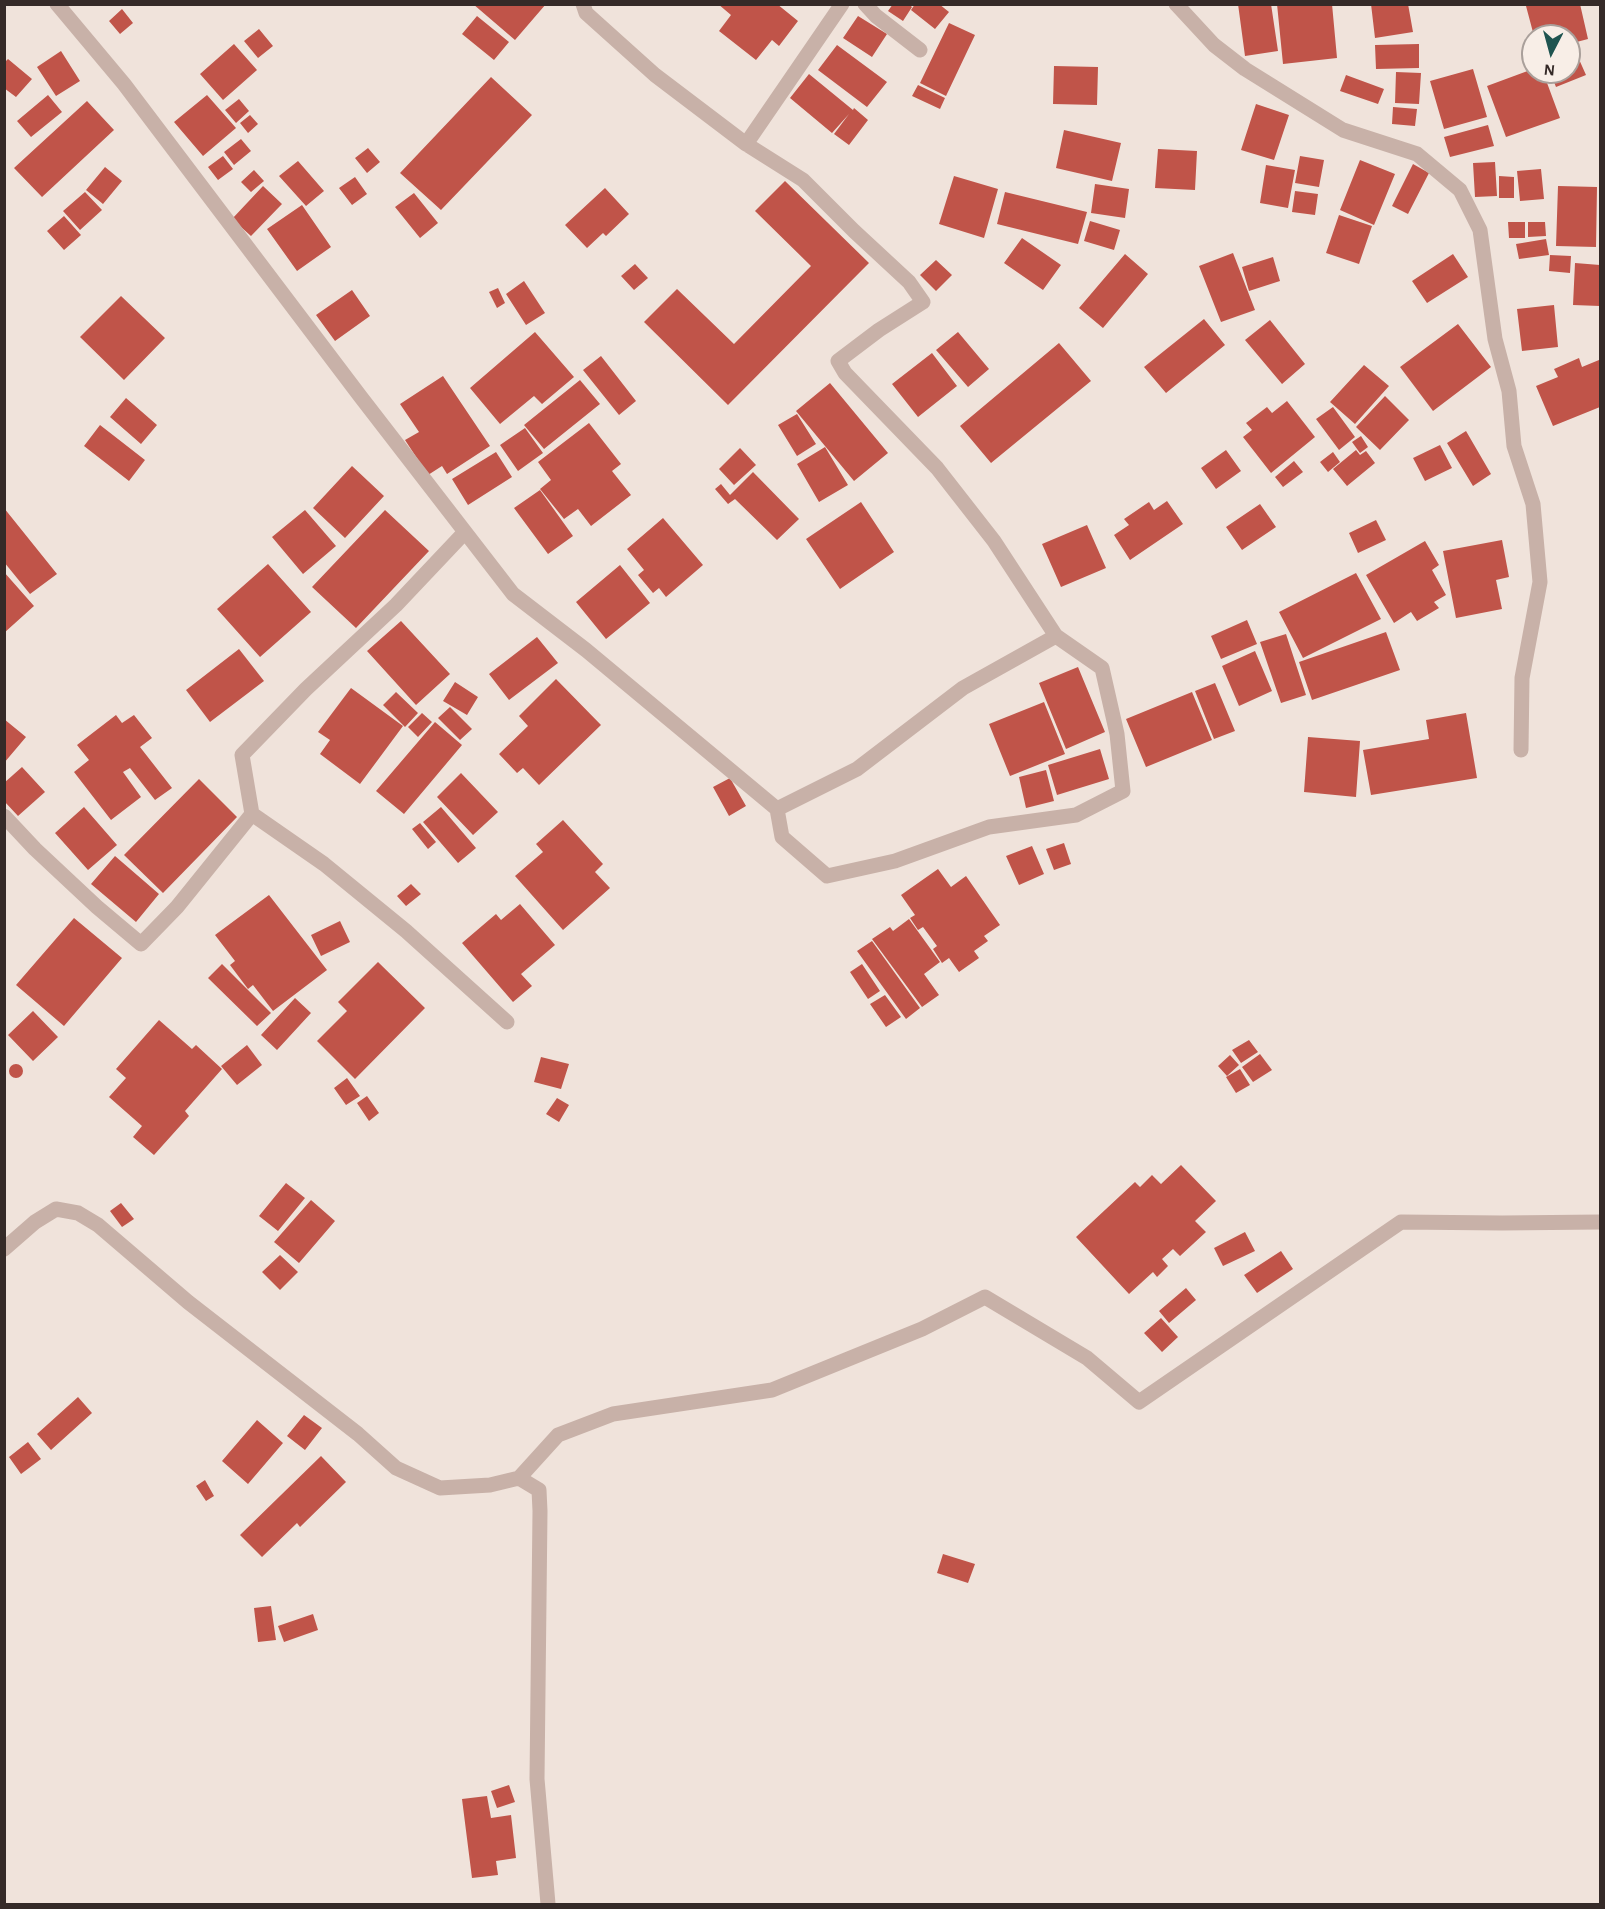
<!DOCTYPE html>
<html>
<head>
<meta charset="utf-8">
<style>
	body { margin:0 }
	#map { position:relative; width:1605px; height:1909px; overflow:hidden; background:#f0e3db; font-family:"Alegreya Sans",sans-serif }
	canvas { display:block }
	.frame { position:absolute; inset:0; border:6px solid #352a28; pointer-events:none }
	.north { position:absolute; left:1521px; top:24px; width:60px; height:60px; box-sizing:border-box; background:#f8eee7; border:2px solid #aaa09b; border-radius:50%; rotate:186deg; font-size:16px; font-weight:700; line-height:24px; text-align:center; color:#352a28 }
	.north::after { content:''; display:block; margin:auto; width:21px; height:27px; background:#1f5450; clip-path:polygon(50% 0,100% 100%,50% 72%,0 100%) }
</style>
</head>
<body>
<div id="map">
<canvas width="1605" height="1909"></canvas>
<div class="frame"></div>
<div class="north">N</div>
</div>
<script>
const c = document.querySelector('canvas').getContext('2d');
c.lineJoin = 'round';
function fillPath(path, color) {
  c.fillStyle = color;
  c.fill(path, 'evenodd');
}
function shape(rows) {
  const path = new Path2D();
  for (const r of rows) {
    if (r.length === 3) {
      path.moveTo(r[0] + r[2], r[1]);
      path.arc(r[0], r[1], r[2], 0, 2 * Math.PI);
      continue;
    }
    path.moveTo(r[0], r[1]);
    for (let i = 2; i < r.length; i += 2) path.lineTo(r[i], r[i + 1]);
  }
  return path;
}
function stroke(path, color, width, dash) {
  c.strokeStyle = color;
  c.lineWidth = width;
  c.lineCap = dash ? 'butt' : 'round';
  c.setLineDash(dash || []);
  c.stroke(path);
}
const building = shape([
	[473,4,546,4,515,40],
	[718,4,777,4,798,21,779,46,772,40,756,60,719,31,731,15],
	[893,4,909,4,912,7,903,21,888,11],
	[915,4,939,4,949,12,935,29,911,10],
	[1238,4,1271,4,1278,51,1245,56],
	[1277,4,1332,4,1337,58,1283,64],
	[1371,4,1408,4,1413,32,1375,38],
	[1533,4,1580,4,1588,39,1569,44,1569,36,1534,36,1526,6],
	[122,9,133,23,120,34,109,21],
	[477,16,509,42,494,60,462,34],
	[858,16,887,34,872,57,843,38],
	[949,23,975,35,946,96,920,83],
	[259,29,273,46,258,58,244,41],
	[234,44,257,70,223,100,200,74],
	[1419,44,1419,68,1376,69,1375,45],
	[837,45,887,82,867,107,818,70],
	[1574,48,1586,75,1556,87,1550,72,1569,72,1569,51],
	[61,51,80,81,56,96,37,67],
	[8,59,32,79,16,97,4,88,4,63],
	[1054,66,1098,67,1097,105,1053,104],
	[1473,69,1487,117,1444,129,1430,81],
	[1533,69,1533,72,1543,72,1560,118,1506,137,1487,86],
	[1396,72,1421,73,1419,104,1395,103],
	[809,74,853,110,854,108,868,120,849,145,834,134,849,114,832,133,790,98],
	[1346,75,1384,89,1378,104,1340,91],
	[491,77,532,115,441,210,400,173],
	[918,85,945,98,940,109,912,96],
	[48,95,62,112,31,137,17,121],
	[207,95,236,128,203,156,174,122],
	[239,99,249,111,236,123,225,110],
	[87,101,114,130,42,197,14,168],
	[1256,104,1289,115,1274,160,1241,150],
	[1393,107,1417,109,1415,126,1392,124],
	[250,115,258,124,248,133,240,123],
	[1488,125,1494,146,1450,157,1444,137],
	[1064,130,1121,143,1112,181,1056,168],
	[241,139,251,151,234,165,224,152],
	[368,148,380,162,367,173,355,158],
	[1158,149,1197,151,1195,190,1155,188],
	[223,156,233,169,218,180,208,167],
	[1300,156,1324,160,1319,187,1295,183],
	[1360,160,1395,174,1374,225,1340,210],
	[298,161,324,191,306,206,279,176],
	[1495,162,1497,196,1475,197,1473,163],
	[1413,164,1429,173,1408,214,1392,206],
	[1266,165,1295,170,1288,208,1260,203],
	[105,167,122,181,103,204,86,190],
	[1541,169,1544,199,1520,201,1517,171],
	[254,170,264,181,251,192,241,182],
	[954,176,998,189,984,238,939,224],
	[1499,176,1514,177,1514,198,1499,198],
	[355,177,367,194,352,205,339,188],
	[785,181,869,263,728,405,644,322,677,289,734,344,811,266,755,211],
	[1095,184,1129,189,1125,218,1091,213],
	[263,186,282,204,251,236,232,219],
	[1558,186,1597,187,1596,247,1556,246],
	[605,188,629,214,606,236,603,233,587,248,565,225],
	[1295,191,1318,194,1315,215,1292,212],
	[85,192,102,210,80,230,63,211],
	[1005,192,1087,212,1078,244,997,224],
	[414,193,438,223,420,238,395,207],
	[302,205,331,247,297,271,267,229],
	[1339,215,1372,226,1359,264,1326,253],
	[64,216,81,235,64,250,47,231],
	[1090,221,1120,230,1114,250,1084,241],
	[1508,222,1525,222,1525,238,1509,238],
	[1528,222,1545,222,1546,236,1528,237],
	[1022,238,1061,265,1043,290,1004,263],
	[1546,239,1549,255,1519,259,1516,244],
	[1233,253,1255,310,1221,322,1199,266],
	[1125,254,1148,274,1103,328,1079,308],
	[1453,254,1468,277,1427,303,1412,281],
	[1550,255,1571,256,1570,273,1549,271],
	[1273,257,1280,281,1249,291,1242,267],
	[936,260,952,275,936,291,920,275],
	[1575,263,1600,265,1600,306,1573,305],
	[635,264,648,278,634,290,621,276],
	[524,281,545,313,526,325,506,294],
	[498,288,505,303,497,308,489,292],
	[352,290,370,316,335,341,316,315],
	[121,296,165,338,124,380,80,337],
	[1554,305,1558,347,1522,351,1517,309],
	[1204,319,1225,345,1166,393,1144,367],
	[1270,320,1305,364,1282,384,1245,340],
	[1458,324,1491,367,1433,411,1400,367],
	[535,332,574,377,542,404,534,396,500,424,470,388],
	[958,332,989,369,968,387,936,350],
	[1059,343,1091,381,991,463,960,426],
	[932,353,957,386,918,417,892,384],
	[601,356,636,401,619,415,583,370],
	[1579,358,1582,367,1599,360,1600,407,1553,426,1536,386,1558,377,1554,369],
	[1364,365,1389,386,1355,424,1330,402],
	[443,376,490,446,447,474,442,466,428,475,405,440,419,432,400,404],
	[580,380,600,404,544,449,524,425],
	[830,383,888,453,854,481,796,411],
	[1385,396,1409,420,1380,450,1356,427],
	[126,398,157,425,141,444,110,417],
	[1287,401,1315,437,1271,473,1243,437,1252,430,1246,423,1267,407,1272,413],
	[1333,407,1355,437,1339,450,1316,419],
	[797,414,816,444,797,456,778,425],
	[589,423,621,464,612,471,631,495,591,526,578,509,564,519,540,489,551,480,538,462],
	[100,425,145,460,129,481,84,446],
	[525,428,543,453,518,471,500,445],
	[1466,431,1491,474,1473,486,1447,443],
	[1361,436,1368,447,1360,453,1352,442],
	[1440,445,1452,468,1425,481,1413,458],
	[825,447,848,485,819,502,797,464],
	[740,448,756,465,734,485,719,469],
	[1226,450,1241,471,1216,489,1201,468],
	[1356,450,1360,455,1366,451,1375,463,1347,486,1333,469],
	[496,452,512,477,468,505,452,479],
	[1333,452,1340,462,1328,472,1320,462],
	[1294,461,1303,472,1283,487,1275,477],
	[352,466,384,496,345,538,313,508],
	[753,472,799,519,777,540,735,499,728,504,715,489,721,484,730,495],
	[540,490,573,536,548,554,514,508],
	[1167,501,1183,524,1130,560,1114,535,1129,525,1124,519,1149,502,1154,510],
	[861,502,894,552,840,589,806,539],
	[1260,504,1276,527,1242,550,1226,527],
	[4,508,57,574,30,594,4,562],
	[305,510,336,546,303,574,272,537],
	[385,510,429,551,356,628,312,587],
	[663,518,703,565,666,597,659,588,653,593,638,575,644,570,627,549],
	[1376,520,1386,540,1358,553,1349,533],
	[1087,525,1106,568,1061,587,1042,544],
	[1502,540,1509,577,1496,580,1502,609,1456,618,1443,551],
	[1425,541,1439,565,1432,570,1446,595,1434,602,1439,608,1417,621,1411,612,1394,623,1366,575],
	[268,564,311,612,260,657,217,609],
	[620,565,650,603,606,639,576,602],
	[4,572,34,606,4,633],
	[1356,573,1381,619,1303,658,1279,612],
	[1247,620,1257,644,1221,659,1211,636],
	[401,621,450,674,416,705,367,651],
	[1386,632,1400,670,1312,700,1299,662],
	[1286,634,1306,695,1281,703,1260,642],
	[537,637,558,663,509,700,489,674],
	[239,649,264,681,210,722,186,690],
	[1255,651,1272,691,1239,706,1222,666],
	[1078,667,1105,732,1066,749,1039,683],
	[556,679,601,725,539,785,523,768,517,773,499,754,528,726,519,716],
	[455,682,478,697,467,715,443,701],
	[1215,683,1235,731,1214,739,1195,691],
	[351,688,403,726,360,784,320,754,330,740,318,732],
	[396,692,418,713,405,727,383,705],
	[1192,692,1212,740,1146,767,1126,719],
	[1044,702,1065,754,1010,776,989,724],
	[450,707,472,729,460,740,438,718],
	[422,713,432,722,418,737,408,727],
	[1466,713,1477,778,1371,795,1363,750,1429,739,1426,720],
	[116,715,122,723,134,715,152,738,140,747,172,788,155,800,130,768,123,772,141,797,111,820,74,772,89,760,77,745],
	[4,719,26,737,4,763],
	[435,722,462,745,404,814,376,791],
	[1308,737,1360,741,1356,797,1304,792],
	[1100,749,1109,779,1057,795,1048,765],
	[22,767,45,792,18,816,4,801,4,783],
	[1046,770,1054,801,1026,808,1019,777],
	[461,773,498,812,473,835,437,797],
	[730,778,746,806,729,816,713,787],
	[199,779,237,817,163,893,124,855],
	[84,807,117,845,88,870,55,833],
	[441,807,476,848,458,863,423,822],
	[563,820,603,864,595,872,610,888,563,930,515,876,543,852,536,844],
	[420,823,436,842,428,849,412,829],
	[1064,843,1071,864,1054,870,1046,849],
	[1032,846,1044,874,1019,885,1006,856],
	[115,856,159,894,136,922,91,884],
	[938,869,951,887,966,876,1000,925,984,936,988,941,974,951,979,958,959,972,949,958,942,963,933,949,937,946,923,927,918,930,910,918,915,915,901,895],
	[411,884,421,894,406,906,397,896],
	[269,895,327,970,273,1011,253,985,248,989,230,965,235,961,215,935],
	[520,904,555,945,521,974,532,986,513,1002,462,943,496,914,501,920],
	[74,918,122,958,64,1026,16,985],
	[909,919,940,962,924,974,939,995,922,1007,872,939,890,927,893,931],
	[340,921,350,942,321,956,311,935],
	[872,941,920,1008,906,1019,857,951],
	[378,962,425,1008,355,1079,317,1041,347,1011,338,1002],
	[222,964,271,1013,257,1026,208,978],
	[862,964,880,991,868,999,850,972],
	[885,995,901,1017,886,1027,870,1004],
	[295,998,311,1013,277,1050,261,1035],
	[33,1011,58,1037,33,1061,8,1035],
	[159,1020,192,1049,196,1045,222,1069,185,1111,189,1116,154,1155,133,1137,142,1126,109,1097,126,1078,116,1069],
	[1249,1040,1258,1052,1241,1063,1232,1050],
	[247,1045,262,1065,237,1085,221,1066],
	[1260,1054,1272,1070,1253,1082,1242,1067],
	[1230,1055,1239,1065,1227,1076,1218,1066],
	[541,1057,569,1064,561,1089,534,1082],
	[16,1071,7],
	[1240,1069,1250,1085,1236,1093,1226,1077],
	[347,1078,360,1096,346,1105,334,1088],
	[367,1096,379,1113,369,1121,357,1103],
	[557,1098,569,1105,559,1122,546,1114],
	[1181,1165,1216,1201,1195,1221,1206,1232,1180,1256,1173,1249,1162,1259,1168,1266,1157,1277,1153,1272,1129,1294,1076,1237,1135,1182,1140,1187,1152,1175,1161,1184],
	[286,1183,305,1198,278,1231,259,1216],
	[311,1200,335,1221,299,1263,274,1242],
	[121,1203,134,1219,122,1227,110,1211],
	[1245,1232,1255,1251,1223,1266,1214,1248],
	[1281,1251,1293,1269,1257,1293,1244,1275],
	[280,1255,298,1272,280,1290,262,1272],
	[1186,1288,1196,1300,1169,1323,1159,1311],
	[1161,1318,1178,1337,1162,1352,1144,1333],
	[78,1397,92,1413,51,1450,37,1434],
	[304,1415,322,1428,305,1450,287,1436],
	[257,1420,283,1443,248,1484,222,1461],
	[28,1442,41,1459,21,1474,9,1457],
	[321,1456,346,1482,300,1527,297,1523,262,1557,240,1535],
	[205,1480,214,1496,206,1501,196,1486],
	[943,1554,975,1564,968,1583,937,1573],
	[271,1606,276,1640,258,1642,254,1608],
	[313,1614,318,1630,284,1642,278,1626],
	[509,1785,515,1802,497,1808,491,1791],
	[487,1796,491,1818,511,1815,516,1858,496,1861,498,1875,472,1878,462,1799]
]);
const street = shape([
	[57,4,124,84,360,396,513,594,586,650,777,809,782,837,827,876,895,861,989,827,1076,815,1123,791,1117,734,1102,668,1056,636,963,688,857,769,777,809],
	[583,4,586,13,655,75,746,144,842,4],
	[865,4,876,16,920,50],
	[1176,4,1214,45,1245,69,1343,130,1417,154,1460,190,1480,230,1495,339,1509,391,1514,446,1533,504,1540,582,1522,678,1521,750],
	[746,144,803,180,854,231,909,282,923,302,879,330,838,361,845,373,937,468,994,541,1056,636],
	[252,814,324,864,406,931,507,1022],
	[4,816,35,849,97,907,141,944,177,907,252,814,242,755,306,689,396,605,465,532],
	[4,1249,35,1222,56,1209,78,1213,98,1225,188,1302,358,1434,396,1468,440,1488,490,1485,519,1478,558,1435,613,1414,772,1390,922,1329,985,1297,1087,1358,1139,1402,1401,1222,1502,1223,1600,1222],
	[519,1478,539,1490,540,1511,537,1779,548,1904]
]);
fillPath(building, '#c05449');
stroke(street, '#c8b1a8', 15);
</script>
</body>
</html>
